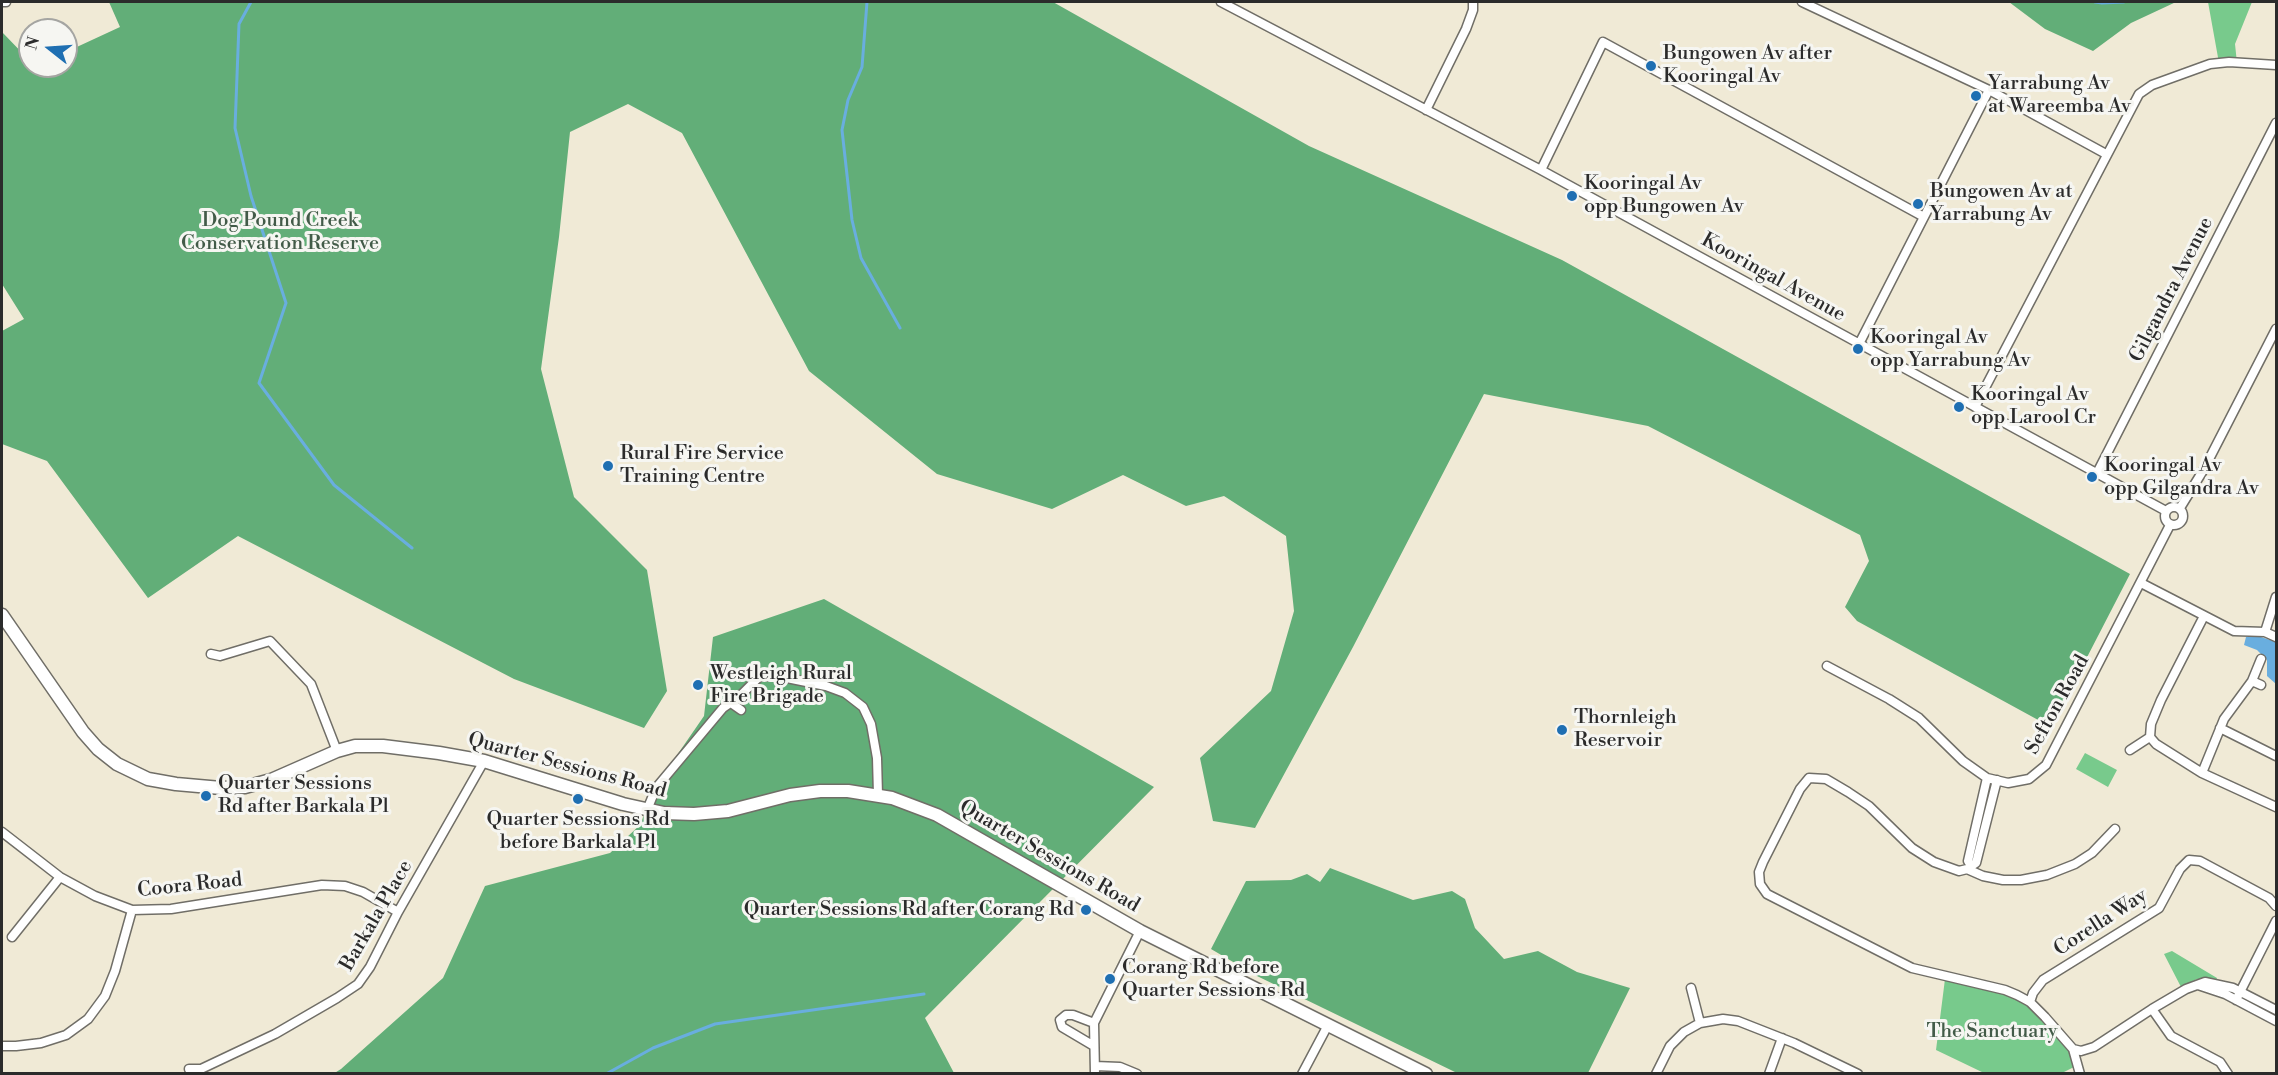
<!DOCTYPE html>
<html>
<head>
<meta charset="utf-8">
<style>
	body { margin:0 }
	#map { position:relative; width:2278px; height:1075px; overflow:hidden; background:#f0ead6; font-family:"Libre Bodoni",serif }
	canvas { display:block }
	.frame { position:absolute; inset:0; border:3px solid #2b2b2b; pointer-events:none }
	.north { position:absolute; left:18px; top:18px; width:60px; height:60px; box-sizing:border-box; background:#f6f6f2; border:2px solid #a5a5a2; border-radius:50%; rotate:287deg; font-size:16px; font-weight:700; line-height:24px; text-align:center; color:#2b2b2b }
	.north::after { content:''; display:block; margin:auto; width:21px; height:27px; background:#1f6fb2; clip-path:polygon(50% 0,100% 100%,50% 72%,0 100%) }
</style>
</head>
<body>
<div id="map">
<canvas width="2278" height="1075"></canvas>
<div class="frame"></div>
<div class="north">N</div>
</div>
<script>
const c = document.querySelector('canvas').getContext('2d');
c.lineJoin = 'round';
function fillPath(path, color) {
  c.fillStyle = color;
  c.fill(path, 'evenodd');
}
function shape(rows) {
  const path = new Path2D();
  for (const r of rows) {
    if (r.length === 3) {
      path.moveTo(r[0] + r[2], r[1]);
      path.arc(r[0], r[1], r[2], 0, 2 * Math.PI);
      continue;
    }
    path.moveTo(r[0], r[1]);
    for (let i = 2; i < r.length; i += 2) path.lineTo(r[i], r[i + 1]);
  }
  return path;
}
function stroke(path, color, width, dash) {
  c.strokeStyle = color;
  c.lineWidth = width;
  c.lineCap = dash ? 'butt' : 'round';
  c.setLineDash(dash || []);
  c.stroke(path);
}
function label(font, color, halo, rows, align = 'center') {
  c.font = font + ' "Libre Bodoni",serif';
  c.lineWidth = 6;
  c.setLineDash([]);
  c.textBaseline = 'middle';
  c.strokeStyle = halo;
  c.fillStyle = color;
  for (const [text, x, y, turn = 0] of rows) {
    c.save();
    c.translate(x, y);
    c.rotate((+turn || 0) * Math.PI / 180);
    c.textAlign = isNaN(turn) ? turn : align;
    if (halo) c.strokeText(text, 0, 0);
    c.fillText(text, 0, 0);
    c.restore();
  }
}
const green = shape([
	[2208,2,2252,2,2235,44,2237,63,2219,63],
	[2085,753,2117,770,2108,787,2076,769],
	[2172,951,2217,978,2216,981,2197,979,2181,987,2164,954],
	[1945,979,2002,992,2020,1000,2044,1021,2066,1046,2076,1066,2062,1073,1984,1073,1936,1050]
]);
const forest = shape([
	[109,2,1053,2,1309,146,1562,260,2130,574,2051,727,1857,621,1845,607,1869,561,1860,535,1648,426,1484,394,1353,647,1255,828,1213,821,1200,758,1271,691,1294,611,1286,536,1224,496,1186,506,1123,475,1052,509,937,474,809,371,682,133,628,104,570,132,559,237,541,369,574,497,647,570,667,691,644,728,514,679,238,536,148,598,47,461,2,444,2,331,24,319,2,284,2,32,30,61,30,66,66,66,66,52,120,27],
	[2009,2,2176,2,2131,23,2093,51,2045,29],
	[824,599,1154,787,925,1018,954,1073,333,1074,341,1069,443,978,485,886,610,853,641,824,644,814,644,803,704,716,713,637],
	[1330,868,1413,900,1452,891,1465,899,1475,928,1504,959,1538,951,1577,972,1630,988,1588,1073,1457,1073,1257,976,1211,949,1246,881,1291,880,1307,874,1320,882]
]);
const water = shape([
	[2246,637,2261,637,2276,642,2276,684,2267,676,2267,660,2257,650,2244,645]
]);
const stream = shape([
	[251,2,239,24,235,128,251,196,286,303,259,383,334,485,412,548],
	[867,2,862,67,848,100,842,130,852,220,861,258,900,328],
	[2095,2,2102,3,2124,2],
	[606,1074,653,1048,715,1024,924,994]
]);
const minor = shape([
	[2,2,6,2],
	[1221,2,1541,170,2166,511],
	[1802,2,1989,90,2106,154],
	[1426,110,1466,29,1473,10,1473,2],
	[1541,170,1603,42,1924,217],
	[1859,344,1989,90],
	[1975,407,2139,94,2152,85,2210,64,2229,62,2276,65],
	[2097,473,2276,123],
	[2174,516,9],
	[2180,508,2204,469,2276,329],
	[2141,583,2234,631,2265,632,2276,637],
	[2204,616,2161,700,2151,724,2150,737,2156,744,2202,773,2276,807],
	[2265,632,2276,597],
	[211,654,220,656,270,641,311,684,337,751],
	[1827,666,1889,699,1919,718,1963,761,1987,778,2008,783,2029,779,2046,765,2170,525],
	[2252,681,2261,685],
	[731,703,741,710],
	[2220,728,2276,756],
	[2130,750,2150,737],
	[2202,773,2224,719,2252,681,2261,659],
	[1997,780,1976,863,1967,869,1959,871,1934,862,1912,848,1869,806,1848,792,1826,779,1809,778,1800,789,1763,862,1759,872,1760,884,1767,894,1912,968,2005,990,2017,995,2030,1002,2045,1017,2073,1049,2081,1051,2094,1047,2152,1009,2186,989,2205,982,2233,988,2276,1010],
	[647,810,656,788,723,708,739,697,760,676,782,677,826,686,845,693,863,707,871,724,877,758,878,795],
	[2,832,60,877,95,896,132,910,171,909,322,885,345,886,363,892,398,912],
	[1971,866,1968,861,1987,778],
	[1967,869,1983,876,2003,880,2021,880,2047,875,2075,864,2092,853,2115,829],
	[12,937,60,877],
	[2198,985,2225,994,2276,1021],
	[1691,988,1700,1023],
	[2236,1000,2276,921],
	[2030,1002,2033,993,2043,980,2159,908,2180,869,2189,860,2200,861,2269,898,2276,906],
	[2152,1009,2171,1036,2220,1062,2228,1074],
	[2,1046,16,1046,41,1043,66,1035,88,1019,105,996,115,971,132,910],
	[1094,1046,1062,1027,1060,1020,1066,1015,1073,1015,1094,1023],
	[2073,1049,2080,1074],
	[1095,1066,1120,1067,1137,1074],
	[189,1069,201,1069,275,1034,337,998,358,984,370,967,398,912,484,761],
	[1095,1074,1094,1023,1140,931],
	[1302,1074,1328,1025],
	[1656,1074,1670,1046,1684,1032,1700,1023,1723,1019,1738,1021,1794,1043,1858,1074],
	[1769,1074,1782,1038]
]);
const secondary = shape([
	[2,615,83,732,98,749,117,764,148,779,176,784,221,788,245,787,271,780,337,751,355,746,383,746,439,753,484,761,623,804,664,813,694,814,728,811,790,795,820,791,848,791,892,798,937,815,1140,931,1426,1074]
]);
const markers = [
	[1651,66,6,"#1f6fb2"],
	[1976,96,6,"#1f6fb2"],
	[1572,196,6,"#1f6fb2"],
	[1918,204,6,"#1f6fb2"],
	[1858,349,6,"#1f6fb2"],
	[1959,407,6,"#1f6fb2"],
	[608,466,6,"#1f6fb2"],
	[2092,477,6,"#1f6fb2"],
	[698,685,6,"#1f6fb2"],
	[1562,730,6,"#1f6fb2"],
	[206,796,6,"#1f6fb2"],
	[578,799,6,"#1f6fb2"],
	[1086,910,6,"#1f6fb2"],
	[1110,979,6,"#1f6fb2"]
];
const poiNames = [
	["Bungowen Av after",1663,54],
	["Kooringal Av",1663,77],
	["Yarrabung Av",1988,84],
	["at Wareemba Av",1988,107],
	["Kooringal Av",1584,184],
	["opp Bungowen Av",1584,207],
	["Bungowen Av at",1930,192],
	["Yarrabung Av",1930,215],
	["Kooringal Av",1870,338],
	["opp Yarrabung Av",1870,361],
	["Kooringal Av",1971,395],
	["opp Larool Cr",1971,418],
	["Rural Fire Service",620,454],
	["Training Centre",620,477],
	["Kooringal Av",2104,466],
	["opp Gilgandra Av",2104,489],
	["Westleigh Rural",710,674],
	["Fire Brigade",710,697],
	["Thornleigh",1574,718],
	["Reservoir",1574,741],
	["Quarter Sessions",218,784],
	["Rd after Barkala Pl",218,807],
	["Quarter Sessions Rd",578,820,"center"],
	["before Barkala Pl",578,843,"center"],
	["Quarter Sessions Rd after Corang Rd",1074,910,"right"],
	["Corang Rd before",1122,968],
	["Quarter Sessions Rd",1122,991]
];
const parkNames = [
	["Dog Pound Creek",280,221],
	["Conservation Reserve",280,244],
	["The Sanctuary",1992,1032]
];
const streetNames = [
	["Kooringal Avenue",1773,278,29],
	["Gilgandra Avenue",2172,290,-63],
	["Sefton Road",2058,705,-61],
	["Quarter Sessions Road",567,766,15],
	["Quarter Sessions Road",1049,857,30],
	["Coora Road",190,886,-6],
	["Barkala Place",377,916,-60],
	["Corella Way",2101,923,-33]
];
fillPath(green, '#78ca8c');
fillPath(forest, '#62ae78');
fillPath(water, '#69aedf');
stroke(stream, '#69aedf', 3);
stroke(minor, '#706e67', 11);
stroke(secondary, '#706e67', 15);
stroke(minor, '#fff', 8);
stroke(secondary, '#fff', 12);
for (const [x, y, r, color] of markers) {
  const dot = new Path2D();
  dot.arc(x, y, r, 0, 2 * Math.PI);
  c.fillStyle = color;
  c.fill(dot);
  stroke(dot, '#f6f6f2', 2);
}
label('20px', '#2b2b2b', '#f6f6f2', poiNames, 'left');
label('20px', '#425b48', '#f6f6f2', parkNames);
label('20px', '#2b2b2b', '#f6f6f2', streetNames);
</script>
</body>
</html>
